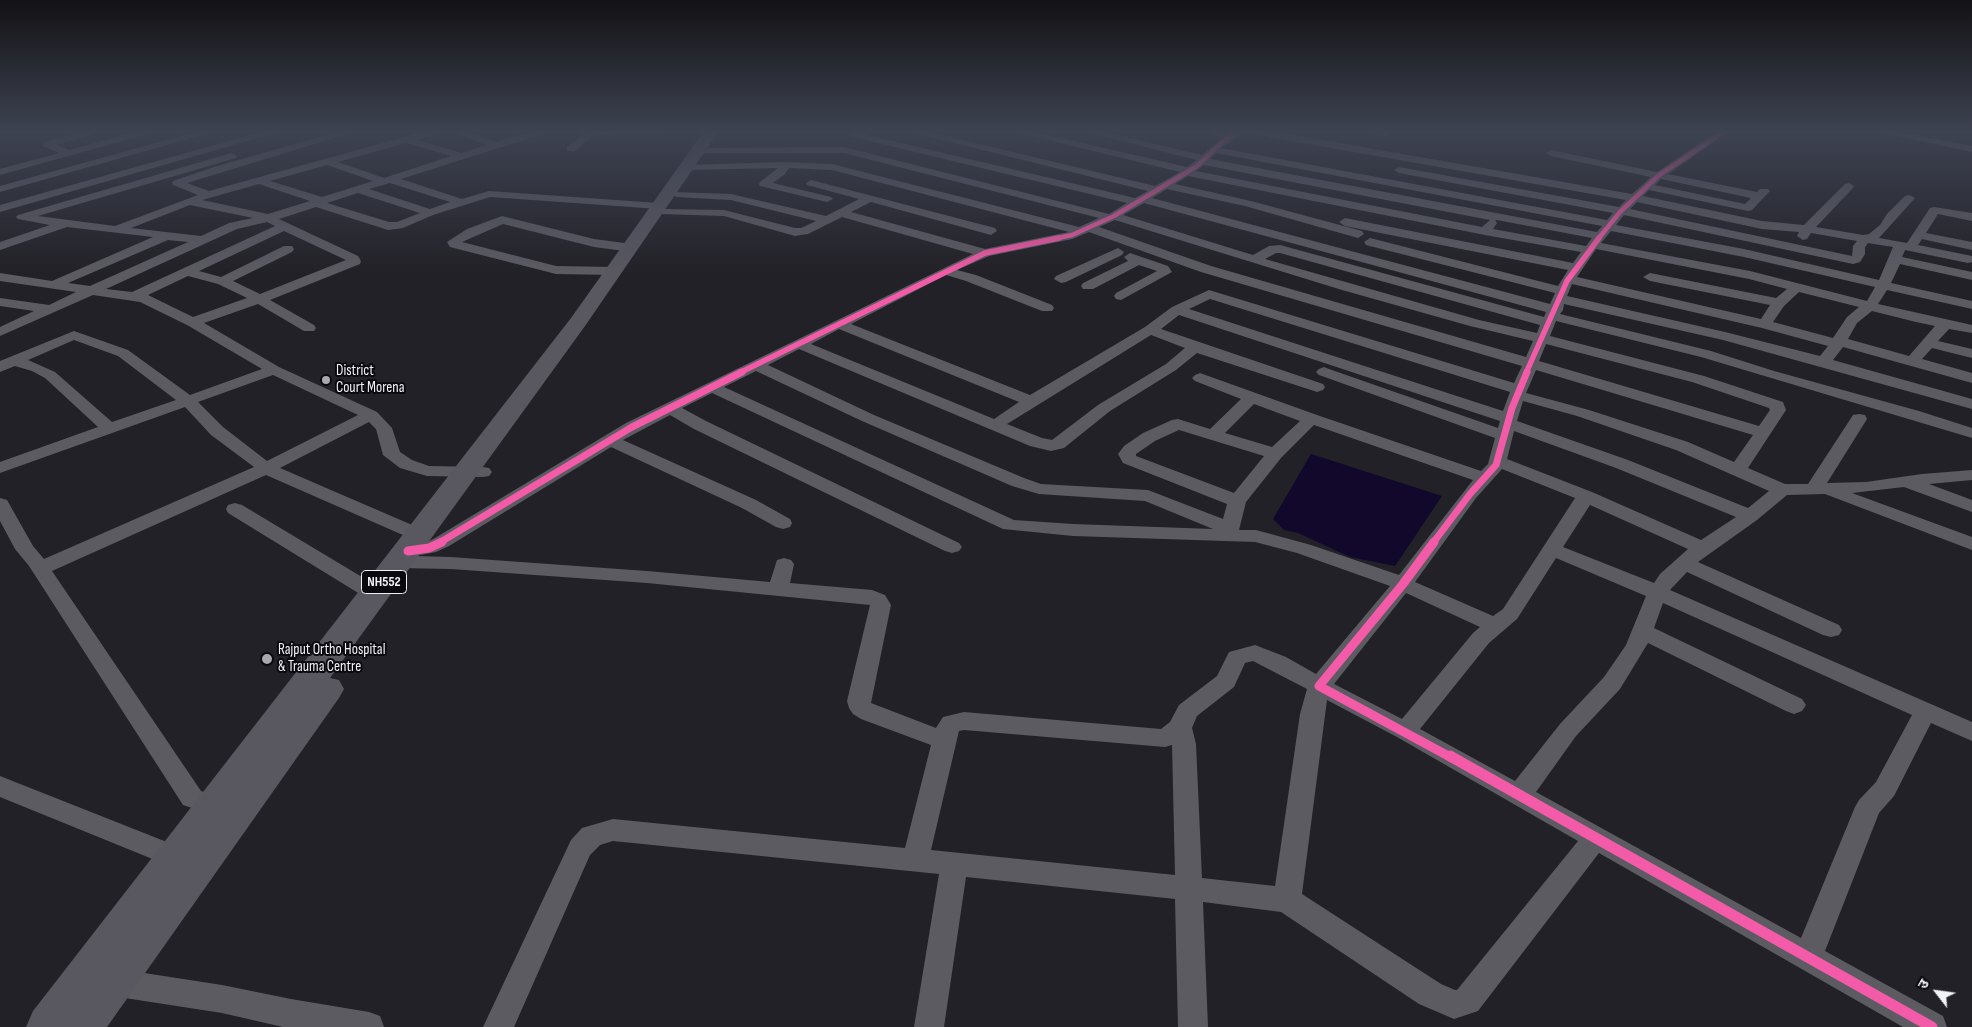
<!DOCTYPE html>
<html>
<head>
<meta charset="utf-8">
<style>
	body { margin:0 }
	#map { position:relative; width:1972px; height:1027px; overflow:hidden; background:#222127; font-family:"Sofia Sans Condensed","Noto Sans Devanagari",sans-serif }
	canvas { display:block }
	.north { position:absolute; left:1912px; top:967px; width:50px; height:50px; -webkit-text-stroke:4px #0a0a0e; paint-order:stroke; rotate:300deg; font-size:14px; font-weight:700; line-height:20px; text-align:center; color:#f1f1f8 }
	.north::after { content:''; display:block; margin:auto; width:18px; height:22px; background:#f1f1f8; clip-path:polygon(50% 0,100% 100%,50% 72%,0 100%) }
</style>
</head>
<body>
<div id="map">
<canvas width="1972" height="1027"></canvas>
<div class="north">उ</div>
</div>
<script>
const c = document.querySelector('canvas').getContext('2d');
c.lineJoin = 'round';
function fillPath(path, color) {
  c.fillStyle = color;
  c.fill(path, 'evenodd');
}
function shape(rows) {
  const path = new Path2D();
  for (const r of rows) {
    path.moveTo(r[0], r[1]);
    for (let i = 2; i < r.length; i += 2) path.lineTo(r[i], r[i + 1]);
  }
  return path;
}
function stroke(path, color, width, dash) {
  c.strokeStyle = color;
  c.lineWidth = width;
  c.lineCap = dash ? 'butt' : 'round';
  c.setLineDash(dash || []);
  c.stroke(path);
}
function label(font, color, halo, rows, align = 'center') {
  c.font = font + ' "Sofia Sans Condensed",sans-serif';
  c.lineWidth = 4;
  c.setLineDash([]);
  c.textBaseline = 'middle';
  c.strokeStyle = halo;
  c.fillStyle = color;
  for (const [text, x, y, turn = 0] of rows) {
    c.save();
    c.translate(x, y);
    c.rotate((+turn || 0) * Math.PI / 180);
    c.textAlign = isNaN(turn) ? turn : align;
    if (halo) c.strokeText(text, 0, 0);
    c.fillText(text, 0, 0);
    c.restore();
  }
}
const water = shape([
	[1311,454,1442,496,1395,566,1350,557,1298,533,1284,530,1273,519]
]);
const minor = shape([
	[85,131,104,131,57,145,69,150,140,131,158,131,0,175,0,169,59,153,43,146,43,142,85,131],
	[199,131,217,131,0,192,0,186,199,131],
	[264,131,282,131,0,212,0,205,264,131],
	[340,131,357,131,187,183,209,191,426,131,443,131,417,140,462,153,486,145,451,131,467,131,496,142,534,131,552,131,401,179,462,199,489,191,659,203,665,206,659,209,490,197,433,215,403,228,388,230,316,207,279,219,358,256,361,261,360,264,270,300,314,325,316,328,314,331,304,331,258,304,204,323,279,367,377,412,392,428,400,452,412,460,429,466,483,467,489,468,492,472,489,476,483,477,427,476,400,468,383,455,376,429,369,422,280,468,426,531,429,535,426,539,419,541,412,539,266,475,52,571,201,791,225,799,229,806,225,813,216,816,183,805,29,566,15,549,0,521,0,498,7,500,33,546,44,559,254,467,211,435,185,407,0,473,0,462,98,427,45,378,32,371,15,366,0,372,0,361,74,331,128,350,190,395,262,369,187,325,140,302,93,295,0,336,0,327,34,311,0,306,0,298,49,305,76,292,0,281,0,273,52,281,153,237,67,227,0,250,0,242,50,225,18,219,16,217,18,215,228,154,232,153,237,156,236,158,38,216,115,226,198,195,173,185,172,183,173,181,214,167,340,131],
	[406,143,451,156,384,178,338,162,406,143],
	[327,165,373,181,322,197,270,181,327,165],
	[390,183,450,202,430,209,369,189,390,183],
	[259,184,310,201,268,214,202,200,259,184],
	[358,193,420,213,397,222,389,222,327,203,358,193],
	[190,205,253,218,229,223,201,236,131,228,190,205],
	[267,222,275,226,132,292,106,289,237,229,267,222],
	[284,231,346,260,260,294,233,281,292,252,294,249,292,246,284,246,221,277,199,271,284,231],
	[168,240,188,242,90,286,68,283,168,240],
	[188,276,218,284,247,298,193,317,148,295,188,276],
	[74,340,118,356,176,400,112,422,55,372,28,360,74,340],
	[273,375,358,415,267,461,223,427,198,402,273,375],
	[586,131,669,131,664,134,593,135,575,151,567,151,567,147,586,131],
	[854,131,865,131,863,134,1135,198,1148,191,906,131,925,131,1155,186,1180,172,1011,131,1031,131,1187,167,1197,160,1082,131,1101,131,1202,155,1223,138,1204,131,1230,133,1233,131,1246,131,1221,148,1607,220,1613,213,1399,173,1394,170,1399,167,1619,207,1626,200,1252,134,1247,131,1271,131,1632,194,1651,177,1551,156,1546,153,1551,150,1657,172,1718,131,1730,131,1668,174,1757,192,1760,189,1768,189,1770,191,1768,193,1752,210,1748,211,1649,190,1643,196,1762,221,1804,225,1845,184,1849,183,1854,186,1853,188,1816,227,1863,235,1869,234,1880,225,1887,214,1905,196,1909,195,1915,198,1879,238,1907,243,1930,208,1934,207,1972,213,1972,221,1938,214,1926,233,1972,242,1972,250,1922,239,1918,245,1972,256,1972,262,1968,263,1905,250,1902,257,1972,272,1972,280,1900,264,1891,283,1972,301,1972,309,1887,290,1878,304,1972,325,1972,333,1949,329,1938,341,1972,349,1972,358,1932,348,1922,359,1972,373,1972,383,1843,347,1833,360,1972,399,1972,409,1723,340,1564,304,1563,310,1560,314,1711,351,1774,371,1919,411,1972,428,1972,438,1701,357,1556,321,1550,336,1704,376,1783,402,1786,410,1748,468,1785,484,1808,484,1853,415,1859,414,1865,415,1867,419,1827,483,1866,482,1922,474,1972,470,1972,480,1929,484,1972,500,1972,512,1904,487,1852,493,1972,537,1972,550,1825,494,1787,495,1757,520,1698,562,1839,625,1842,630,1839,635,1831,637,1823,635,1687,572,1670,590,1972,722,1972,741,1931,723,1894,796,1879,813,1825,951,1943,1016,1947,1027,1903,1027,1599,853,1478,1011,1454,1019,1419,1004,1281,912,1203,902,1208,1027,1178,1027,1175,899,966,877,944,1027,914,1027,939,874,613,841,600,845,590,855,514,1027,483,1027,571,840,582,828,613,819,905,848,931,745,861,719,853,714,849,708,847,701,870,605,647,583,451,569,398,568,391,566,388,562,391,558,403,556,398,551,401,547,425,543,435,538,626,423,973,254,842,217,808,234,795,236,724,216,661,214,659,212,661,210,665,209,724,210,795,228,801,228,816,221,731,200,677,197,671,194,673,192,731,194,826,216,859,199,807,185,806,183,811,180,995,228,997,231,991,235,871,202,851,212,985,249,1069,232,832,170,789,168,785,174,773,183,831,197,833,199,827,202,760,186,759,184,760,182,778,168,686,170,682,169,681,167,682,165,786,162,832,164,1079,227,1099,218,844,153,698,153,693,150,694,148,844,147,1109,214,1127,203,853,137,851,135,854,131],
	[1216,153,1602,226,1597,232,1210,159,1216,153],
	[1204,165,1490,220,1482,227,1196,171,1204,165],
	[1188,176,1485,235,1581,252,1573,263,1345,218,1339,222,1345,226,1568,270,1558,286,1370,238,1364,242,1366,245,1555,293,1550,304,1152,198,1167,189,1245,206,1358,238,1364,234,1362,231,1251,201,1175,184,1188,176],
	[1661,179,1751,198,1745,204,1655,185,1661,179],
	[1637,202,1762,229,1799,232,1797,236,1803,240,1807,239,1811,233,1857,241,1853,246,1852,256,1630,209,1637,202],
	[1144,203,1546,312,1544,317,1280,245,1269,246,1253,255,1123,215,1144,203],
	[1624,215,1853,264,1860,262,1865,254,1865,247,1868,243,1893,247,1879,280,1744,249,1616,225,1624,215],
	[1115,220,1342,290,1470,326,1533,341,1526,357,1211,266,1099,227,1115,220],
	[1495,220,1497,220,1592,238,1586,246,1493,229,1497,223,1495,220],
	[1611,231,1744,257,1875,287,1867,301,1750,271,1601,243,1611,231],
	[1089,232,1201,272,1522,366,1514,383,1209,290,1172,307,1145,327,1030,395,851,324,946,275,966,281,1042,311,1052,311,1054,308,1052,305,976,275,957,270,989,256,1072,239,1089,232],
	[1596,249,1749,279,1787,289,1776,298,1650,273,1643,277,1650,281,1770,305,1761,319,1577,277,1596,249],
	[1276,253,1280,253,1540,325,1537,333,1479,320,1265,259,1276,253],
	[1572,284,1762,328,1828,346,1820,356,1725,332,1567,296,1572,284],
	[1799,292,1859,307,1847,317,1833,338,1773,322,1784,306,1799,292],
	[1210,299,1510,392,1503,411,1189,309,1210,299],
	[1872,311,1916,322,1935,326,1909,356,1848,339,1857,323,1872,311],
	[1179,315,1500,421,1498,428,1329,369,1324,367,1319,369,1316,372,1319,375,1495,438,1488,464,1481,471,1317,415,1200,373,1195,375,1192,378,1195,381,1241,399,1210,429,1178,419,1172,420,1143,433,1124,446,1118,454,1123,463,1227,504,1223,519,1148,490,1041,484,1024,478,874,415,768,365,799,349,1030,446,1051,451,1064,448,1110,411,1176,370,1197,353,1311,390,1317,392,1323,390,1325,387,1323,384,1161,329,1179,315],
	[839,329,1019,402,994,419,811,344,839,329],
	[1151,335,1185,348,1166,364,1098,405,1052,440,1042,438,1007,424,1151,335],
	[1546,344,1692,382,1769,408,1770,410,1759,426,1539,361,1546,344],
	[1536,370,1753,435,1734,462,1688,442,1589,410,1526,393,1536,370],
	[756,371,862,421,1012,486,1039,494,1145,501,1213,529,1073,524,1014,520,724,387,756,371],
	[712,393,1003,529,1073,536,1255,542,1297,553,1390,586,1316,674,1286,657,1255,645,1229,652,1217,676,1179,705,1170,722,1161,729,964,712,943,717,936,728,871,703,891,605,885,595,872,590,790,583,794,564,791,560,784,558,777,560,770,582,647,571,451,557,415,556,436,552,449,546,611,447,742,508,776,527,783,529,790,527,792,523,790,519,756,500,623,440,670,415,694,429,945,551,952,553,959,551,962,547,959,543,706,421,682,408,712,393],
	[1523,401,1577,416,1676,450,1769,491,1748,508,1628,460,1517,421,1523,401],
	[1254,404,1300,421,1272,447,1225,433,1254,404],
	[1314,425,1473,480,1399,575,1311,545,1256,530,1239,530,1246,502,1281,458,1314,425],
	[1179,430,1264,456,1234,493,1136,456,1136,454,1155,441,1179,430],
	[1514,431,1616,468,1736,517,1701,540,1592,492,1507,459,1514,431],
	[1502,469,1575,498,1503,609,1493,616,1415,582,1476,498,1502,469],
	[1590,505,1688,549,1660,574,1654,583,1563,547,1590,505],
	[1556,558,1646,596,1626,645,1604,677,1560,724,1515,781,1420,729,1489,643,1517,619,1556,558],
	[1406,593,1480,627,1473,633,1402,719,1334,684,1406,593],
	[1663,603,1912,715,1876,782,1859,800,1855,807,1801,938,1536,792,1576,736,1620,689,1648,643,1786,711,1794,714,1802,711,1806,705,1802,699,1654,628,1663,603],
	[1253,661,1307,689,1300,714,1275,886,1202,878,1196,744,1192,728,1197,716,1234,687,1245,663,1253,661],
	[1327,700,1397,737,1578,841,1457,990,1455,990,1441,984,1302,894,1327,700],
	[964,730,1165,747,1172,745,1175,875,931,850,959,731,964,730],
	[1364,131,1386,131,1389,134,1384,137,1364,131],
	[1874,131,1896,131,1972,146,1972,152,1874,131],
	[502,216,594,239,632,244,638,248,632,252,594,247,503,224,462,242,556,266,615,267,622,271,615,275,556,274,450,247,447,242,467,229,502,216],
	[1118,248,1124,252,1122,255,1066,282,1061,283,1054,279,1056,276,1118,248],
	[1130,253,1168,266,1172,272,1121,300,1116,299,1114,296,1116,293,1157,271,1139,265,1093,289,1083,289,1081,286,1083,283,1128,261,1124,257,1130,253],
	[235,503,242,505,382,589,385,594,382,599,375,601,368,599,228,513,226,509,228,505,235,503],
	[0,776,187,850,190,858,187,866,177,869,0,797,0,776],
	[112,968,222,985,291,999,369,1012,380,1016,384,1027,283,1027,222,1013,112,996,101,992,97,982,101,972,112,968]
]);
const highway = shape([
	[704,131,719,131,585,326,330,678,339,680,344,689,339,698,107,1027,26,1027,33,1011,571,318,704,131]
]);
const cyclewayFar4 = shape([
	[1053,239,1072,235,1114,216,1197,166,1222,142,1241,131],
	[1598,239,1620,212,1658,176,1725,131]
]);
const cyclewayFar3 = shape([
	[739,373,985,253,1059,238],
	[1526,373,1567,281,1599,238]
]);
const cyclewayFar2 = shape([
	[439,543,632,427,742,372],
	[1433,543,1470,494,1496,465,1512,408,1527,372]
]);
const cyclewayFar1 = shape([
	[1434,542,1403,584,1319,686,1452,758],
	[408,551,429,548,442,542]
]);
const cycleway = shape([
	[1450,756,1932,1027]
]);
const markers = [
	[326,380,5,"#a9a8af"],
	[267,659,6,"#a9a8af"]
];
const shields = [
	[384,582,45]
];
const shieldNames = [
	["NH552",384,582]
];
const poiNames = [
	["District",336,371],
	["Court Morena",336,388],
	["Rajput Ortho Hospital",278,650],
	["& Trauma Centre",278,667]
];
fillPath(water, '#11082b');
fillPath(minor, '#5c5b62');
fillPath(highway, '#595861');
stroke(cyclewayFar4, '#f35aa7', 4.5);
stroke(cyclewayFar3, '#f35aa7', 5.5);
stroke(cyclewayFar2, '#f35aa7', 7);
stroke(cyclewayFar1, '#f35aa7', 9);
stroke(cycleway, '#f35aa7', 11);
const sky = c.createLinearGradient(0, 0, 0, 275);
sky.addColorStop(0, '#131215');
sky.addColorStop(0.48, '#3e4352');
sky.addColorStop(1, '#3e435200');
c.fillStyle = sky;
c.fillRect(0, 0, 1972, 275);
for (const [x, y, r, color] of markers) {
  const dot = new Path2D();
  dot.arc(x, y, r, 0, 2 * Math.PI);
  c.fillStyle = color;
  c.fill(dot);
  stroke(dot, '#0a0a0e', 2);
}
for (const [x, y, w] of shields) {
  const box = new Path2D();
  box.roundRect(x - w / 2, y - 11.5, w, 23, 4);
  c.fillStyle = '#0a0a0e';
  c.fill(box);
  stroke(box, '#f1f1f8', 1);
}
label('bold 14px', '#f1f1f8', null, shieldNames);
label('15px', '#f1f1f8', '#0a0a0e', poiNames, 'left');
</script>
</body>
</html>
